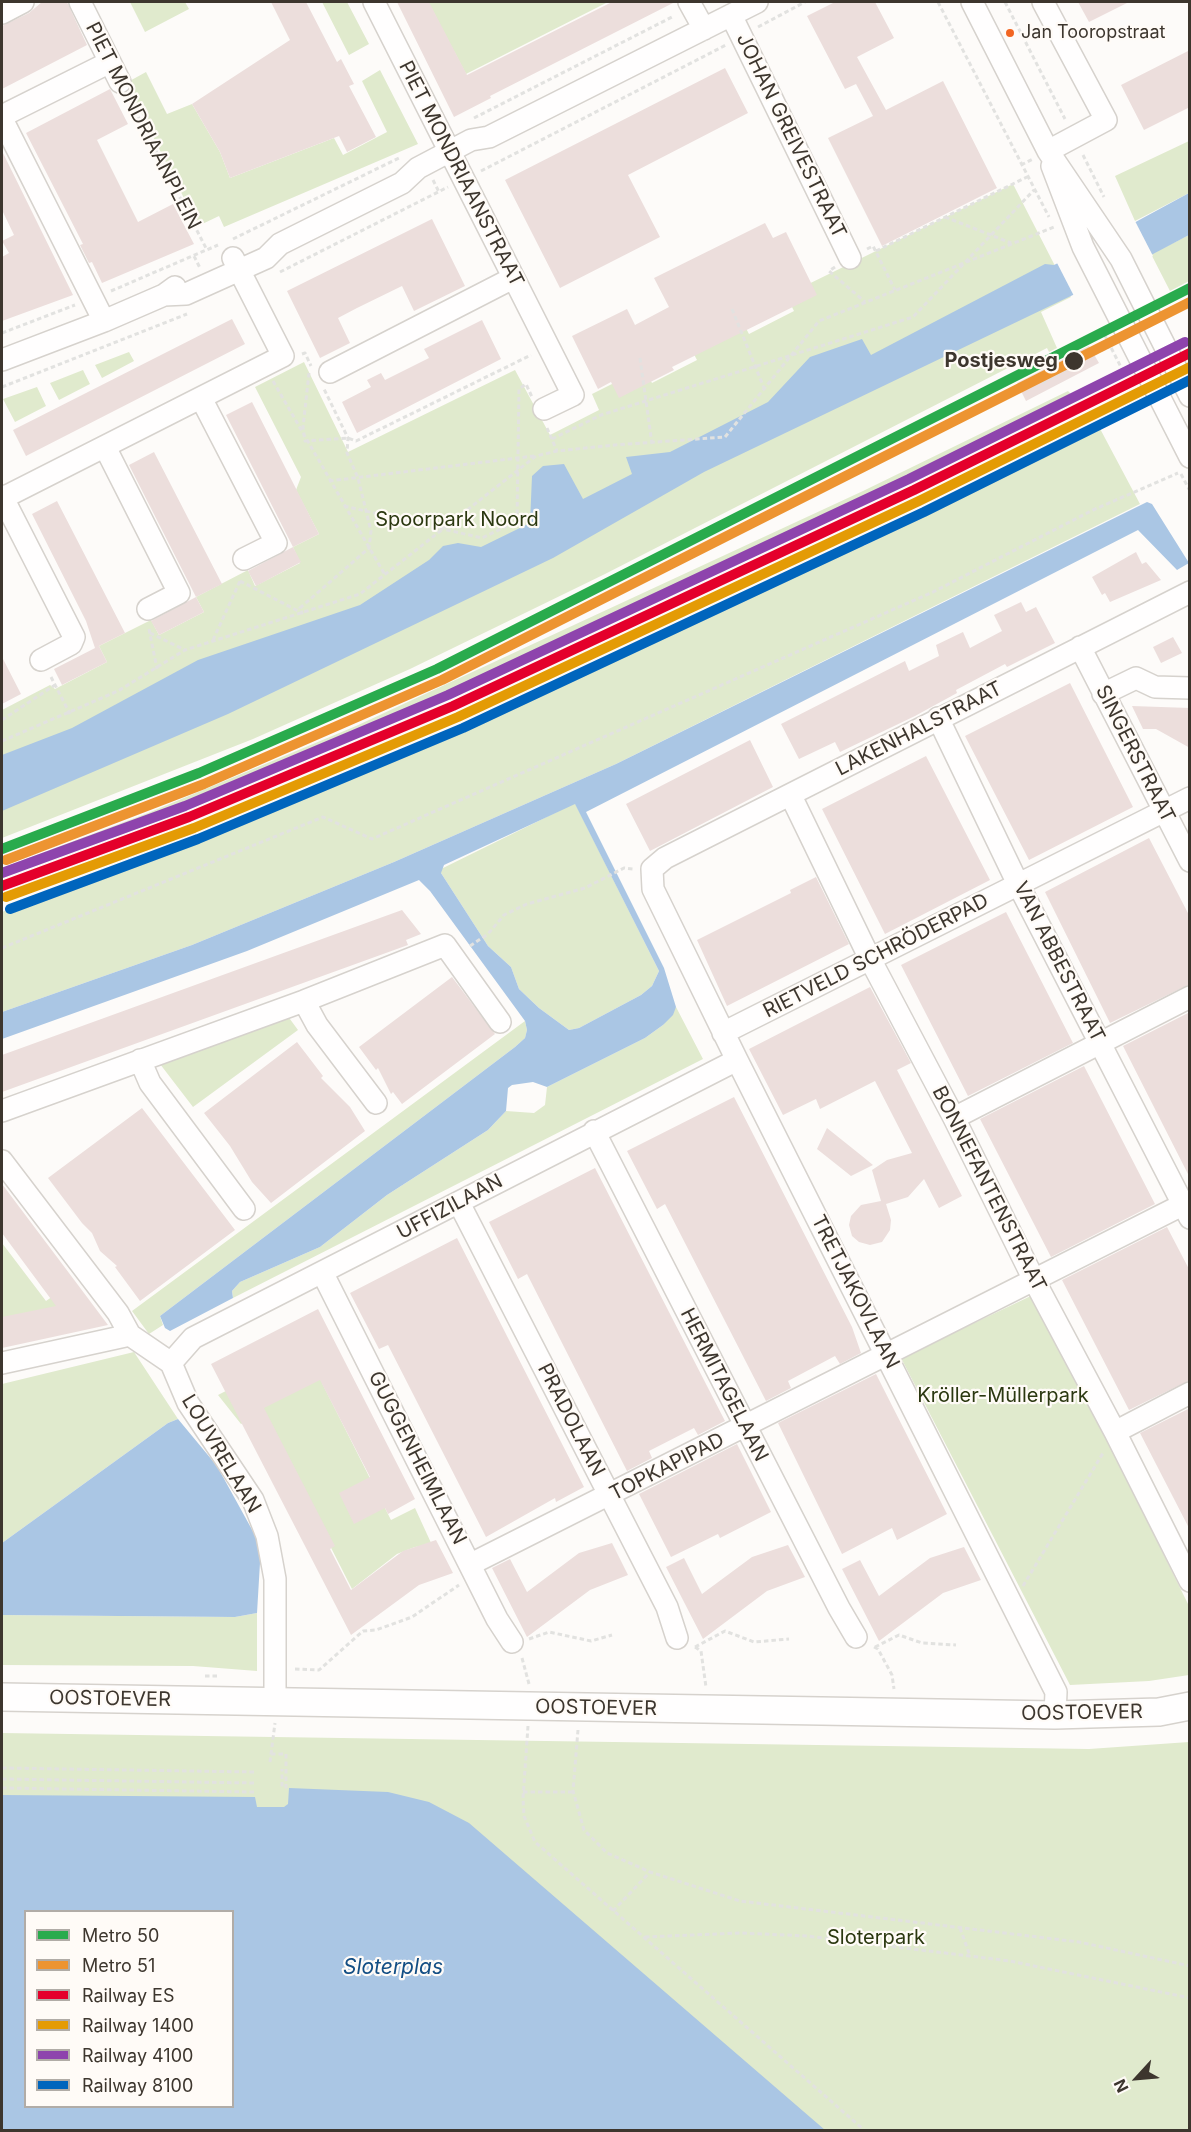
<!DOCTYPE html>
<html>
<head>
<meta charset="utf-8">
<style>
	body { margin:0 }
	#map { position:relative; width:1191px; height:2132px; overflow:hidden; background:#fdfbf9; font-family:Inter,sans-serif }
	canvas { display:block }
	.frame { position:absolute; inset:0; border:3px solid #3d362e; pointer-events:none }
	.legend { position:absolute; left:24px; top:1910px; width:210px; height:198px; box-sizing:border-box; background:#fffbf7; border:2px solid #b1aca7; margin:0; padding:8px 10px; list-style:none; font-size:18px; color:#3d362e }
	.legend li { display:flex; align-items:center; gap:12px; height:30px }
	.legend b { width:30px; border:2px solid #b1aca7 }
	.north { position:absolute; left:1107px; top:2048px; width:60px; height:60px; -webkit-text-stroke:4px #fffbf7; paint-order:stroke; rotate:244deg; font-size:16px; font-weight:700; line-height:24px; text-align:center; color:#3d362e }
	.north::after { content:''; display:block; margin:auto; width:21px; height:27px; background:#3d362e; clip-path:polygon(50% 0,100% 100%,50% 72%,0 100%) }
</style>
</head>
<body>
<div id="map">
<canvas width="1191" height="2132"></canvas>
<div class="frame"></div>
<ul class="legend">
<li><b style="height:8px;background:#29ab4d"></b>Metro 50</li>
<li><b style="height:8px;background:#ed9431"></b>Metro 51</li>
<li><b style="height:8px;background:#e4002b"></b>Railway ES</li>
<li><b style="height:8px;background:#e49b05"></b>Railway 1400</li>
<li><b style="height:8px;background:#8e44ad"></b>Railway 4100</li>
<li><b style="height:8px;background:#0065bd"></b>Railway 8100</li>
</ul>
<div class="north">N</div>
</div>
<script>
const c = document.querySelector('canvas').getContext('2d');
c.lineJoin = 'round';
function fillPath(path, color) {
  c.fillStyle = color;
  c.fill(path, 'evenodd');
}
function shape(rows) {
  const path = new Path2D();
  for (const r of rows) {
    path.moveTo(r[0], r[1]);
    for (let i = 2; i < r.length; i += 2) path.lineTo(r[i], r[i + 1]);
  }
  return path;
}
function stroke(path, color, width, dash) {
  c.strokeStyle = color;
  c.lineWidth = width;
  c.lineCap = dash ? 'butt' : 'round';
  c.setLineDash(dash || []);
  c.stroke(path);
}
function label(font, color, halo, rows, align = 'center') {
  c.font = font + ' Inter,sans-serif';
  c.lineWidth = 4.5;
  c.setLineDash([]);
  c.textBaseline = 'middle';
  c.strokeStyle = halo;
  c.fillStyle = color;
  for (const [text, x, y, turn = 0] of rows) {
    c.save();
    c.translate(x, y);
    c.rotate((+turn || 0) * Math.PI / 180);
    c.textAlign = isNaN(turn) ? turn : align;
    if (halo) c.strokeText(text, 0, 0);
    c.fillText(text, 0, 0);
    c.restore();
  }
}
const green = shape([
	[130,2,185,2,189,9,145,32],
	[322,2,347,2,369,44,349,55],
	[428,2,608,2,466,74],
	[380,70,418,144,224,227,219,216,198,226,126,83,146,72,167,114,192,104,220,152,230,178,334,138,343,155,387,132,362,81],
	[1189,141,1189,193,1135,221,1115,176],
	[1013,184,1071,297,1041,312,1057,348,1049,352,1047,348,605,574,410,669,253,739,2,838,2,710,50,685,55,689,107,662,99,646,151,620,159,635,204,612,196,597,248,570,255,586,300,563,293,547,319,534,296,490,301,477,255,387,304,362,348,452,515,370,550,435,599,410,592,394,644,368,652,383,697,360,689,345,741,319,749,334,794,311,786,295],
	[1189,235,1189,281,1170,291,1151,254],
	[129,352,134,361,102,378,95,365],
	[83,370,90,384,59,400,50,383],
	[37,387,46,406,15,422,3,399],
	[1068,391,1074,397,935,466,933,463,921,469,922,472,775,538,776,541,636,606,634,603,625,607,626,611,523,659,521,656,453,688,454,691,354,735,352,732,332,741,333,744,206,796,205,794,187,800,188,803,58,853,56,850,36,857,37,860,2,873,2,868,148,813,356,726,863,491],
	[1097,423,1140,504,616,764,394,862,192,945,2,1012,2,912,215,832,426,744,856,544,864,546,873,541,878,532,1090,430,1089,427],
	[575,803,659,971,652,986,641,995,579,1028,569,1030,539,1008,519,989,511,967,488,946,441,873,441,869],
	[676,1007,703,1059,233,1298,232,1291,240,1282,320,1247,387,1195,488,1130,506,1111,534,1113,545,1105,547,1087,645,1038,663,1025],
	[287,1015,298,1030,193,1107,160,1064],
	[525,1021,527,1030,525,1038,515,1047,160,1316,163,1325,149,1334,132,1311],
	[2,1243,46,1301,56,1294,67,1309,2,1322],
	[1035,1294,1189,1606,1189,1675,1149,1681,1070,1685,901,1358],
	[325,1340,322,1383,391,1520,415,1508,432,1545,415,1547,397,1554,352,1589,263,1414,241,1424,218,1395],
	[134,1352,178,1419,168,1423,2,1543,2,1384],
	[257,1613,257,1671,193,1666,2,1665,2,1615,235,1617],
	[2,1733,1089,1749,1189,1742,1189,2130,804,2130,2,1814]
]);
const water = shape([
	[1189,193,1189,235,1100,282,704,472,553,558,228,714,2,811,2,755,72,728,198,660,360,605,429,560,443,546,458,543,481,547,530,523,532,476,543,466,564,464,583,499,632,474,626,457,670,452,768,402,810,357,862,339,871,355,1045,264,1054,265,1084,250],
	[1147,502,1152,504,1189,563,1177,570,1138,530,586,812,664,968,676,1007,673,1015,663,1025,645,1038,547,1087,533,1082,512,1085,508,1088,506,1111,488,1130,387,1195,320,1247,240,1282,232,1291,233,1298,170,1331,165,1328,160,1316,515,1047,525,1038,527,1030,525,1021,430,891,419,880,247,951,2,1039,2,1012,192,945,394,862,616,764],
	[575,804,659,971,652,986,641,995,579,1028,569,1030,539,1008,519,989,511,967,488,946,441,873,444,865],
	[178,1419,217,1466,261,1546,257,1613,235,1617,2,1615,2,1543,168,1423],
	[289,1788,388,1792,429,1802,469,1823,825,2130,2,2130,2,1795,255,1797,257,1807,284,1807,288,1804],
	[26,1912,232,1912,232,2106,26,2106]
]);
const pier = shape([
	[1135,221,1153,256,1075,298,1056,261]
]);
const building = shape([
	[42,2,67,2,87,45,2,89,2,26,29,13],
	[271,2,306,2,337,62,341,59,354,84,349,86,376,137,347,152,339,136,230,178,220,152,192,104,290,40],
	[397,2,429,2,467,75,612,2,675,2,490,96,491,98,454,117],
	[835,2,875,2,894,38,857,57,886,110,943,81,997,188,882,246,828,138,873,116,856,84,845,89,807,16],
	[1078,2,1129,2,1089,22],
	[1190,50,1190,107,1144,130,1121,85],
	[725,68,748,113,628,175,660,237,560,288,505,180],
	[110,89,128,124,97,140,138,222,173,204,194,244,102,283,92,262,89,263,80,245,83,244,26,133],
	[2,151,73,295,2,321,2,257,9,253,2,241,14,235,2,210],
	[432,219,465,286,414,311,402,286,357,308,338,318,350,343,320,358,287,291],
	[765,223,773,238,786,232,817,295,672,367,674,370,619,398,611,382,598,389,572,336,627,309,635,325,669,307,654,278],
	[232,319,245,344,26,456,13,430],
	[482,320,501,359,357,433,342,402,371,387,367,380,381,373,385,380,429,358,424,349],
	[1089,346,1099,363,1026,401,1017,383],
	[252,402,319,534,293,547,226,415],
	[154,452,222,584,196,597,129,465],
	[57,501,125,633,95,648,86,621,32,514],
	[293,547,301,562,256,586,248,571],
	[1136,552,1142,564,1146,562,1161,580,1110,602,1105,593,1102,595,1092,577],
	[196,597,204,612,159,635,151,621],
	[1021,602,1026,612,1036,607,1055,643,1007,667,1005,664,956,690,957,693,915,716,840,752,835,742,799,759,781,724,905,661,909,671,939,656,936,645,963,632,970,648,1002,631,994,615],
	[1173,637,1182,653,1161,663,1153,647],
	[99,646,107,662,62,685,54,669],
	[2,657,21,694,2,704],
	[1070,683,1133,807,1029,860,965,736],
	[1132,706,1190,708,1190,748,1156,729,1143,729],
	[750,740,773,787,650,851,626,804],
	[926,756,990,880,885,934,822,809],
	[1149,838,1190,917,1190,984,1110,1023,1045,892],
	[816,877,849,944,727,1006,697,940,791,893,790,890],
	[402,910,421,934,406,940,408,945,2,1092,2,1055],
	[1006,912,1073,1043,968,1096,901,965],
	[452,977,495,1034,402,1104,393,1092,391,1094,378,1068,376,1070,359,1047],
	[870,987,911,1063,897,1070,962,1196,939,1208,924,1179,908,1197,886,1204,891,1220,890,1230,882,1242,870,1245,859,1242,852,1236,849,1225,851,1216,861,1205,881,1201,872,1170,887,1160,912,1153,875,1081,820,1109,816,1099,783,1115,749,1049],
	[1190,1012,1190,1178,1123,1046],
	[297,1042,323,1076,321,1078,350,1107,365,1131,271,1203,252,1182,230,1146,204,1113],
	[1084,1066,1155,1204,1051,1257,980,1119],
	[734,1097,852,1327,861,1353,840,1364,835,1356,788,1381,791,1388,766,1401,665,1204,657,1209,627,1151],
	[142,1108,235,1230,140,1301,115,1267,117,1266,100,1251,92,1233,82,1223,48,1178],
	[827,1128,862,1156,873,1165,851,1176,817,1149],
	[595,1168,725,1421,698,1435,694,1428,649,1451,652,1458,627,1471,527,1274,518,1279,489,1222],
	[2,1184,75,1281,108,1325,2,1348,2,1317,56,1306,2,1233],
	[1167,1227,1190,1271,1190,1380,1129,1410,1062,1280],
	[457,1238,584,1487,556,1502,555,1498,486,1537,388,1345,379,1349,350,1293],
	[318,1309,415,1499,388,1514,385,1508,354,1524,339,1493,370,1477,320,1380,264,1408,335,1546,330,1549,351,1590,403,1551,436,1540,453,1573,419,1585,351,1635,211,1364],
	[876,1374,947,1514,897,1540,892,1528,842,1554,778,1423],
	[1190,1408,1190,1530,1140,1433],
	[737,1444,771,1512,720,1538,718,1534,671,1557,639,1494],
	[612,1543,628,1575,590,1590,527,1637,492,1568,510,1559,527,1592,579,1553],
	[788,1545,805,1577,767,1591,703,1639,666,1567,684,1558,702,1594,752,1557],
	[964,1547,981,1580,943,1593,879,1641,842,1569,860,1560,879,1596,930,1558]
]);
const path = shape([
	[938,2,1049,217],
	[1005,2,1065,119],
	[758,27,805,2],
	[128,97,207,250],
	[474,118,674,16],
	[1083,155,1104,197],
	[1021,165,1033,159],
	[481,171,726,45],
	[433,180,439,192],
	[945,217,1011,243],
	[233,239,399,158],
	[867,249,873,246,895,290],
	[876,251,1027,177],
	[194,256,200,268],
	[835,267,829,271,865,302],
	[280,272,448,187],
	[111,291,218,245],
	[732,309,764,388],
	[1101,328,1125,375],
	[2,333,75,305],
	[302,354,305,353,311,366],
	[640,358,652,444],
	[309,373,303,427,305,441,348,438,356,441,531,355],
	[1040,380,1109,347],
	[273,381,385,575],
	[1042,383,1084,359],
	[2,387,187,314],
	[547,428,557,451],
	[552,439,601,415,913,317,1034,190],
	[1181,474,1190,491],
	[329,481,534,456],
	[344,506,482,538,517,521,519,389,526,384,532,397],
	[240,581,302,613,300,608,369,548,371,531,358,478,347,453,348,438,324,389],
	[149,629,157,669],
	[150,633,185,650],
	[213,640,240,581],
	[51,677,70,714],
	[2,720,55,685],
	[2,741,118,691,185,650,360,594,536,456,557,451,615,445,725,437,819,321,1054,227],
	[470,946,488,934,504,915,527,904,585,888,624,868,633,869],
	[2,948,323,817,372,839,933,592,1093,510,1178,473],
	[1023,1586,1103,1453],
	[529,1639,549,1632,591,1641,612,1635],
	[695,1647,725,1631,754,1642,789,1639],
	[695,1647,701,1651,706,1687],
	[874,1647,878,1649,892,1675,894,1689],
	[875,1647,899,1635,922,1643,956,1645],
	[522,1658,529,1684],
	[295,1669,319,1670,363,1631,376,1630,412,1617,459,1585],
	[205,1676,219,1676],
	[528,1726,523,1798,524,1816,535,1842,864,2130],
	[578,1730,573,1791,584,1830,607,1853,650,1872,740,1901,1079,1942,1190,1966],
	[271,1754,286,1754,286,1787,282,1787,282,1769],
	[270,1762,275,1723],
	[2,1768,255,1772],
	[2,1779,255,1783],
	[2,1788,254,1792],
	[523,1792,574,1792],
	[613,1911,650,1872],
	[960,1928,970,1956],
	[645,1937,740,1933,807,1936,1010,1961,1190,1998]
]);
const minor = shape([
	[80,2,120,82],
	[374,2,573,395,544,409],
	[689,2,704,29],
	[972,2,1048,151,1121,259,1190,396],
	[1043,2,1106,120,1048,151],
	[2,13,23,2],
	[731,15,850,258],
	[2,116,110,62],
	[2,119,104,321],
	[1052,166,1083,247,1190,457],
	[164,295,186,294,266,258,280,244,402,183,418,168,471,140,489,137,757,2],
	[2,360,104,321,164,295,175,287],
	[330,372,513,278],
	[201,398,276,543,244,559],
	[105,447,179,593,148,609],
	[2,496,74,637,71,644,41,660],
	[3,498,283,356,233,258],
	[1080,647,1190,861],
	[1103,694,1136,678,1155,687,1190,688],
	[938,718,1018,884,1190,1218],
	[791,796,870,959,954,1118,1034,1280,1115,1432,1190,1581],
	[304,1001,317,1025,376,1103],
	[723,1033,1190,798],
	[140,1060,150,1083,244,1209],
	[2,1111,304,1001,445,945,500,1022],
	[954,1118,1190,997],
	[594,1131,839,1608,856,1637],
	[2,1161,118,1313,130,1335,171,1363,188,1403,253,1500,267,1536,275,1579,275,1703],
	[459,1203,667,1607,677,1638],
	[323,1274,497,1619,512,1642],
	[2,1363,130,1335],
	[171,1363,193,1338,737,1060],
	[1115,1432,1190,1393],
	[471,1564,1190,1201],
	[1055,1715,1056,1692,737,1060,653,889,652,869,665,858,1190,592]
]);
const major = shape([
	[2,1697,1055,1715,1159,1712,1190,1706]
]);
const rail1 = shape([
	[2,886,189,817,453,706,914,490,1190,353]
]);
const rail2 = shape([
	[6,897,194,828,458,717,919,501,1190,367]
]);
const rail3 = shape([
	[2,873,185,806,448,695,909,479,1185,342]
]);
const rail4 = shape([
	[10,909,198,839,463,728,924,512,1190,380]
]);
const metro1 = shape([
	[2,849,199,773,437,669,1190,288]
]);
const metro2 = shape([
	[6,860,204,784,442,680,1190,302]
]);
const markers = [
	[1010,33,5,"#f26522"],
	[1074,361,10,"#3d362e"]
];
const busNames = [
	["Jan Tooropstraat",1021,33]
];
const streetNames = [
	["PIET MONDRIAANPLEIN",143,126,63],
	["JOHAN GREIVESTRAAT",791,136,64],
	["PIET MONDRIAANSTRAAT",461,174,63],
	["LAKENHALSTRAAT",919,729,-27],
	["SINGERSTRAAT",1135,754,63],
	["RIETVELD SCHRÖDERPAD",876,956,-27],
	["VAN ABBESTRAAT",1059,962,63],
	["BONNEFANTENSTRAAT",989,1189,63],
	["UFFIZILAAN",450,1207,-28],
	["TRETJAKOVLAAN",855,1292,63],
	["HERMITAGELAAN",724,1385,63],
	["PRADOLAAN",571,1420,63],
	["LOUVRELAAN",221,1454,59],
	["GUGGENHEIMLAAN",417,1458,63],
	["TOPKAPIPAD",667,1467,-27],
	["OOSTOEVER",110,1699,1],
	["OOSTOEVER",596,1708,1],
	["OOSTOEVER",1082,1713,-1]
];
const stopNames = [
	["Postjesweg",1058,361]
];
const parkNames = [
	["Spoorpark Noord",457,520],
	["Kröller-Müllerpark",1003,1396],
	["Sloterpark",876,1938]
];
const waterNames = [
	["Sloterplas",393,1968]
];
fillPath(green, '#e0eacd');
fillPath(water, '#aac6e4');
fillPath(pier, '#fdfbf9');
fillPath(building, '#ecdedc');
stroke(minor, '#d6d2cd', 24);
stroke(major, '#d6d2cd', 30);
stroke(path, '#e2e2e0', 3, [4.5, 3]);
stroke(minor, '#fffefe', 21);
stroke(major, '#fffefe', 27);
stroke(rail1, '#e4002b', 10);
stroke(rail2, '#e49b05', 10);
stroke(rail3, '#8e44ad', 10);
stroke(rail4, '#0065bd', 10);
stroke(metro1, '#29ab4d', 10);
stroke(metro2, '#ed9431', 10);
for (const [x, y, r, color] of markers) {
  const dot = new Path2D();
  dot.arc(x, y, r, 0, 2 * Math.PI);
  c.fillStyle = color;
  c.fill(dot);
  stroke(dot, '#fffbf7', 2);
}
label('18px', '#3d362e', '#fffbf7', busNames, 'left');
label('20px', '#3d362e', '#fffbf7', streetNames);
label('bold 20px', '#3d362e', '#fffbf7', stopNames, 'right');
label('20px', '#2b3810', '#fffbf7', parkNames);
label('italic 21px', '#134e84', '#fffbf7', waterNames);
</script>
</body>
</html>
